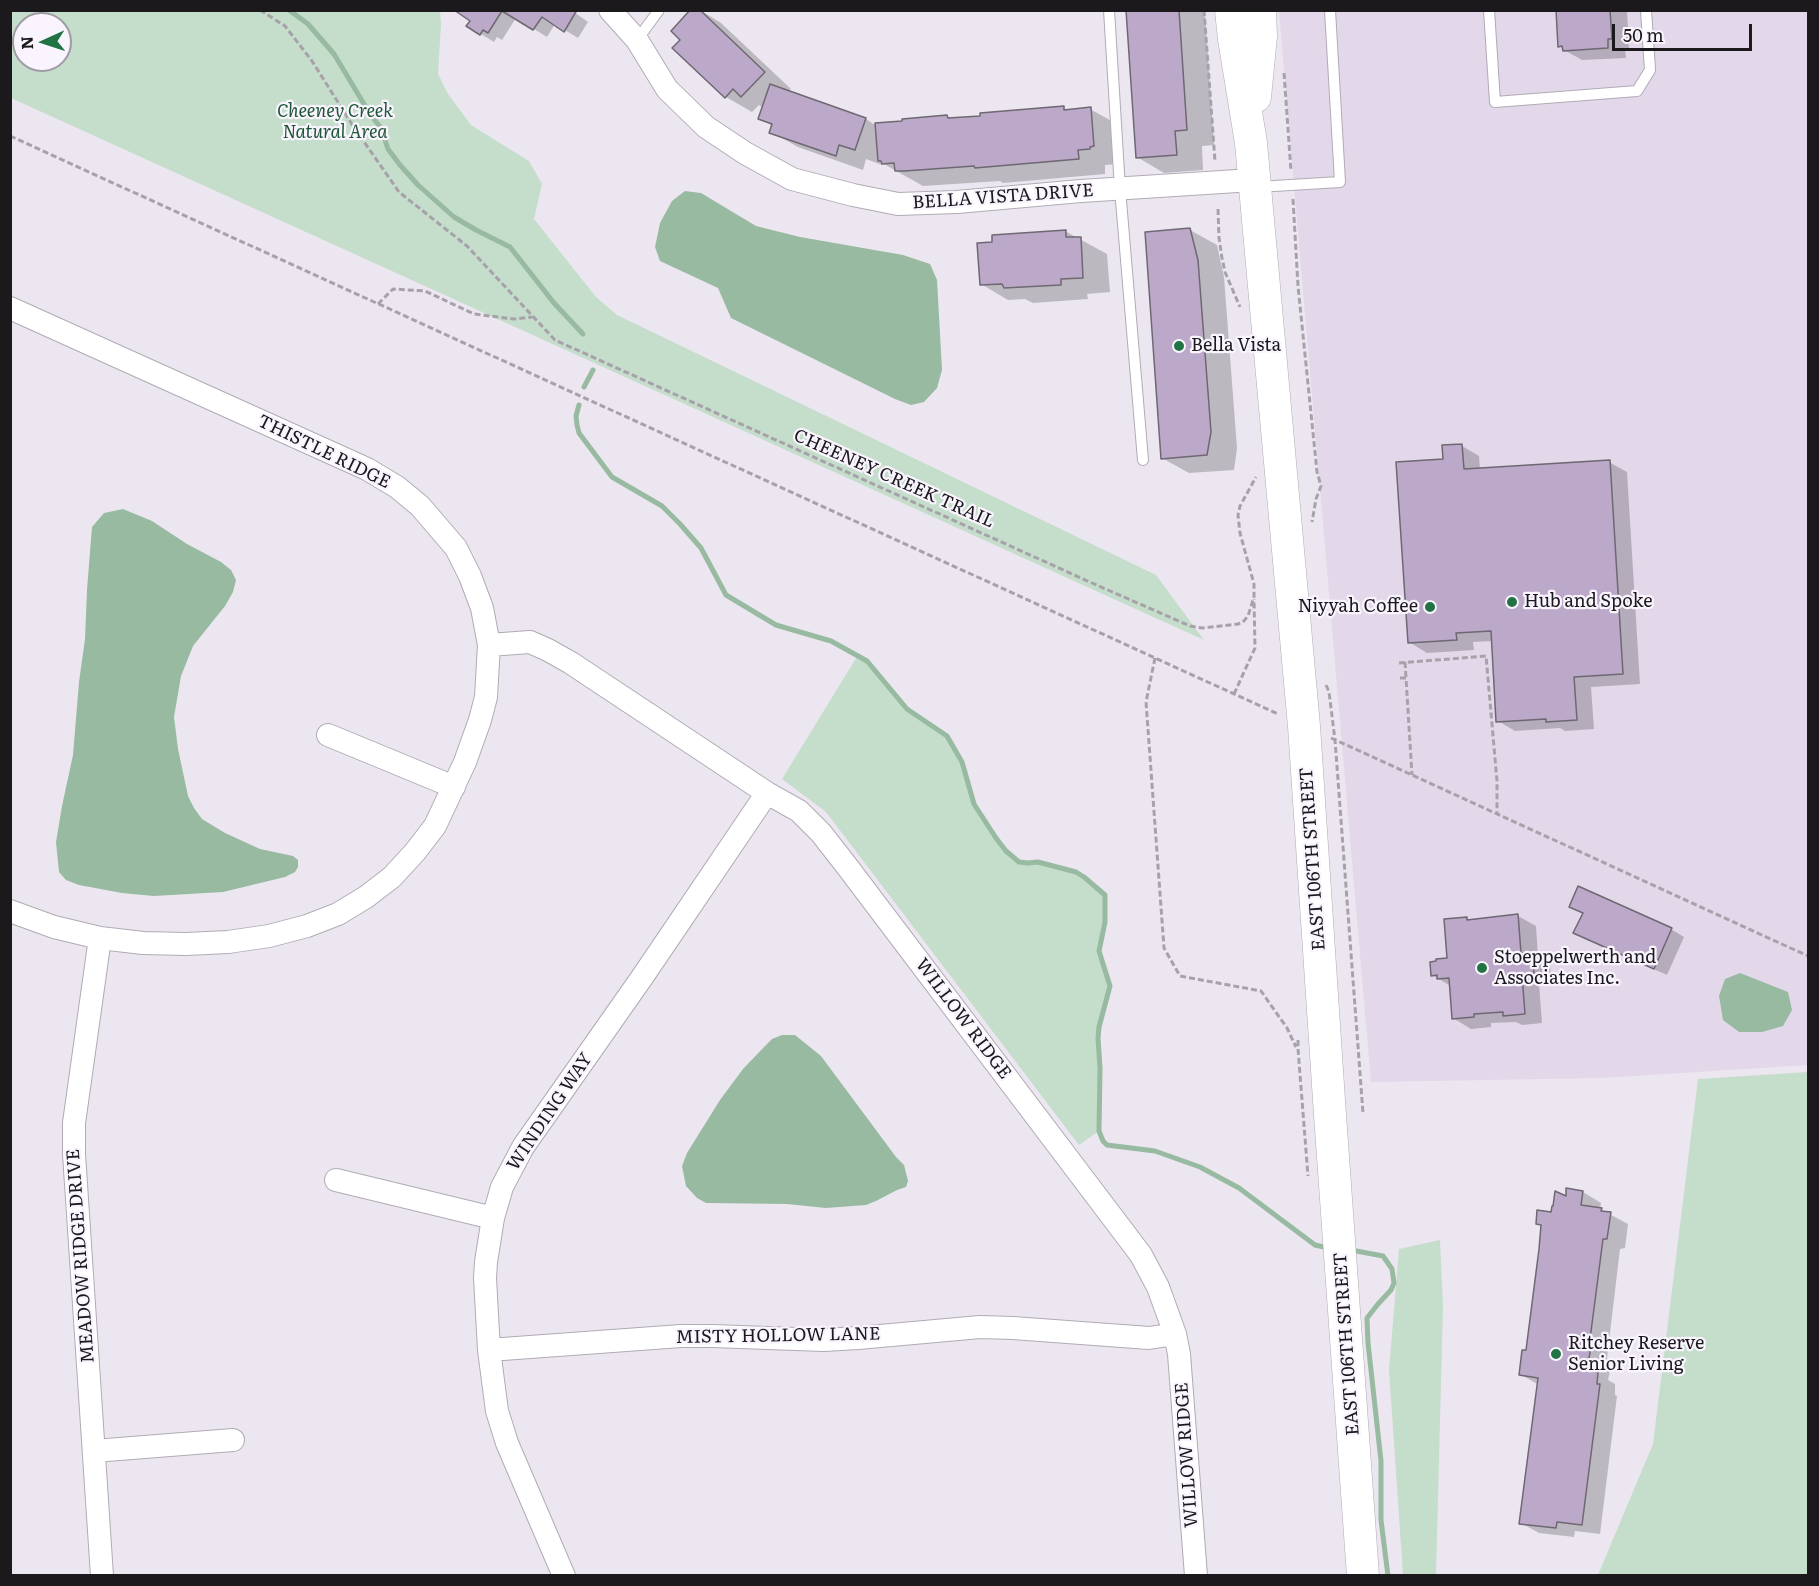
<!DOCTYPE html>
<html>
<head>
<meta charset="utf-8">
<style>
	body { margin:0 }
	#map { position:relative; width:1819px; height:1586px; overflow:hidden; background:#ece6f0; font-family:Literata,serif }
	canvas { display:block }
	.frame { position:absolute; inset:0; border:12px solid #1b191c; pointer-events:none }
	.north { position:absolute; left:12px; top:12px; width:60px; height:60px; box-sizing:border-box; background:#f9f4fe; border:2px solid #a09ca4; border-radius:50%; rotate:267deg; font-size:16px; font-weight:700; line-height:24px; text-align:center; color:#1b191c }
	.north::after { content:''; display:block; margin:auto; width:21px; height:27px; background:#217344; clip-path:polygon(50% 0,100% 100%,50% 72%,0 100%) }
	.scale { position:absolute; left:1612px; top:24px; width:140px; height:27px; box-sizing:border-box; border:3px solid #1b191c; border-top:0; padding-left:8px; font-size:18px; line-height:21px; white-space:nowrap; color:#1b191c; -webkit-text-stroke:4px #f9f4fe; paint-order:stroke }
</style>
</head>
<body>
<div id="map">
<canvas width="1819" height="1586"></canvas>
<div class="frame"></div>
<div class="north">N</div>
<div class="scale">50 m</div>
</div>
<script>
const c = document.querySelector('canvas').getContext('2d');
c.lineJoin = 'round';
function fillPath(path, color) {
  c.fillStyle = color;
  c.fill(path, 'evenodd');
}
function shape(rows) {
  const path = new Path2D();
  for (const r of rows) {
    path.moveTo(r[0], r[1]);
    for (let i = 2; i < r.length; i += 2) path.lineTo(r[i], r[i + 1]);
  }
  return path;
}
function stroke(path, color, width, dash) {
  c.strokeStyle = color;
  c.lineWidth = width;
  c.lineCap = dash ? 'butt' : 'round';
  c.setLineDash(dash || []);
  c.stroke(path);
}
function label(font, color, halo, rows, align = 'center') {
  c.font = font + ' Literata,serif';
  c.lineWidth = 4.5;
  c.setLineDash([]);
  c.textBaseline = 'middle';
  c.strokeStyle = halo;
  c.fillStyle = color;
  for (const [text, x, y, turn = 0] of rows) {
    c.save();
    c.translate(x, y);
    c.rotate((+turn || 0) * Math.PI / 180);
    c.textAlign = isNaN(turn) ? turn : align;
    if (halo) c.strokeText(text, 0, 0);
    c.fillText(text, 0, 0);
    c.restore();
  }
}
const built = shape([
	[1279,11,1808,11,1808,1065,1602,1078,1371,1082]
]);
const green = shape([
	[11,10,440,11,441,24,438,74,448,94,471,125,529,161,542,184,534,219,596,297,617,315,1156,575,1204,640,11,98],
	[24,24,60,24,60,60,24,60],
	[858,655,878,674,907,709,947,736,962,762,974,804,1006,851,1019,862,1028,863,1038,862,1076,872,1105,895,1105,922,1099,951,1110,986,1099,1027,1099,1131,1079,1145,826,812,782,779],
	[1808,1072,1808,1575,1598,1575,1653,1444,1698,1079],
	[1440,1240,1443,1306,1436,1575,1403,1575,1389,1370,1399,1249]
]);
const water = shape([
	[685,191,701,193,756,226,800,237,903,255,930,264,937,280,942,370,937,388,924,402,911,405,895,399,731,318,718,288,660,261,655,247,660,223,672,201],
	[123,509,152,521,187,544,221,562,231,570,236,580,233,592,225,606,193,646,181,676,174,717,178,749,188,796,194,808,202,819,225,833,260,849,293,856,298,860,298,867,295,872,285,877,223,892,154,896,122,893,79,885,66,880,59,872,56,842,62,806,73,755,79,682,85,639,87,590,92,527,104,513],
	[1740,973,1788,992,1792,1010,1783,1026,1762,1032,1739,1032,1723,1020,1719,996,1725,979],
	[782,1035,795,1035,821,1056,896,1157,904,1165,908,1181,906,1187,897,1190,876,1201,866,1205,826,1208,787,1204,706,1203,697,1198,686,1186,682,1166,687,1153,720,1100,743,1069,765,1046,772,1039]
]);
const shadow = shape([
	[473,10,571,10,588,22,578,38,555,24,547,37,516,18,502,40,497,37,494,42,468,26,472,20],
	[700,10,721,23,791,89,787,92,866,119,875,125,947,117,952,119,1064,108,1069,111,1090,109,1117,124,1116,164,1105,165,1105,174,1003,183,1000,181,923,186,882,163,882,165,866,159,863,170,798,147,771,132,773,126,760,118,763,108,759,105,752,112,726,97,682,40],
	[1127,10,1199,10,1205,14,1214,145,1202,146,1203,170,1164,173,1137,157],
	[1558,10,1627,10,1629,49,1625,49,1626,58,1582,60,1564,50,1560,46],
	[1190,230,1217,245,1224,277,1237,448,1234,470,1189,473,1162,458],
	[1065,231,1107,254,1110,292,1087,294,1088,299,1033,303,1025,299,1008,300,981,284,994,244],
	[1462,446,1479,456,1480,470,1609,462,1627,472,1640,684,1591,687,1594,729,1565,731,1560,728,1515,731,1498,721,1493,641,1473,642,1474,650,1427,653,1409,642,1445,460],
	[1571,906,1671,929,1684,937,1667,975,1588,940,1575,933,1584,914],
	[1518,916,1536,926,1538,957,1550,964,1551,983,1539,984,1542,1023,1522,1025,1516,1022,1491,1023,1491,1027,1471,1029,1453,1018,1451,986,1432,975,1448,960,1466,919,1471,921],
	[1583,1192,1601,1203,1600,1209,1628,1224,1625,1248,1620,1249,1607,1358,1608,1359,1607,1370,1610,1371,1608,1380,1615,1384,1615,1395,1617,1396,1600,1534,1575,1531,1574,1537,1539,1533,1521,1523,1539,1385,1520,1374,1527,1352,1542,1226,1537,1223,1552,1214,1567,1198]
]);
const stream = shape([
	[289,10,308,24,334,54,370,114,381,128,388,149,400,165,418,185,454,217,476,230,510,247,554,303,583,334],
	[584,387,593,370],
	[579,405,576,416,577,425,579,433,612,477,662,506,680,524,701,548,726,595,776,625,831,641,867,661,907,709,947,736,962,762,974,804,996,838,1006,851,1019,862,1028,863,1038,862,1076,872,1084,877,1105,895,1105,922,1099,951,1110,986,1099,1027,1098,1038,1100,1068,1099,1131,1103,1141,1107,1145,1155,1151,1200,1167,1239,1188,1315,1245,1328,1248],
	[1351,1250,1383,1256,1392,1269,1394,1283,1391,1290,1378,1304,1367,1318,1368,1343,1381,1461,1381,1520,1388,1576]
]);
const building = shape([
	[454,10,577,10,564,32,542,17,533,30,502,11,488,33,483,30,480,35,466,26,470,21,454,10],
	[690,10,700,10,765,72,741,97,733,89,725,98,672,48,680,40,671,31,690,10],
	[1126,10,1179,10,1187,130,1175,131,1177,155,1136,158,1126,10],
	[1556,10,1610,10,1612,39,1608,39,1608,48,1563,51,1562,46,1558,47,1556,10],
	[770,84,866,118,855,150,839,145,836,156,769,133,772,124,758,119,770,84],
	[1064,106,1064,110,1091,107,1094,146,1090,147,1090,149,1078,150,1079,159,975,168,974,166,905,171,895,171,894,163,882,164,881,161,878,161,875,123,902,121,902,119,947,115,948,118,980,116,980,113,1064,106],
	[1190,228,1198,260,1211,432,1207,455,1161,459,1145,232,1190,228],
	[1066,230,1066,237,1081,237,1083,278,1061,279,1061,285,1004,288,1002,284,980,285,977,243,992,242,992,235,1066,230],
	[1462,444,1464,469,1610,460,1623,674,1574,677,1577,720,1546,722,1546,719,1496,722,1491,631,1456,633,1457,640,1408,643,1396,462,1443,459,1442,445,1462,444],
	[1578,886,1672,928,1654,969,1573,933,1583,913,1569,907,1578,886],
	[1518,914,1521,953,1532,953,1534,974,1522,975,1525,1014,1503,1016,1503,1012,1474,1014,1474,1017,1452,1019,1449,978,1437,979,1437,975,1431,976,1430,962,1436,961,1436,959,1447,958,1444,919,1467,917,1467,920,1518,914],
	[1566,1188,1583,1191,1581,1205,1602,1208,1601,1211,1611,1212,1607,1239,1603,1239,1589,1347,1591,1347,1589,1358,1592,1360,1590,1371,1598,1372,1597,1384,1600,1384,1582,1525,1557,1522,1556,1528,1519,1524,1538,1378,1519,1375,1522,1350,1526,1350,1539,1249,1541,1225,1536,1224,1537,1210,1551,1212,1552,1206,1553,1206,1555,1191,1566,1196,1566,1188]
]);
const path = shape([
	[260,10,285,26,312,61,353,126,399,192,467,246,555,340,1092,583,1190,626,1202,628,1238,624,1243,622,1248,616,1254,597,1254,584,1240,533,1238,515,1240,506,1256,477],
	[1204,10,1215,161],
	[1284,73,1291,171],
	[10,136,1278,714],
	[1293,199,1298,286,1317,472,1321,486,1316,499,1312,522],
	[1218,209,1219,238,1222,258,1225,272,1240,307],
	[378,304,393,289,425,291,474,314,514,319,532,317],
	[1155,658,1146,702,1164,948,1180,976,1261,991,1287,1028,1296,1047],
	[1405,662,1406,678],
	[1399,663,1486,656,1497,781,1497,813],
	[1400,678,1406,678,1412,775],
	[1326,685,1329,692,1335,740,1363,1113],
	[1234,694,1255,648,1254,599],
	[1331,738,1808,956],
	[1298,1040,1298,1049,1308,1176]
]);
const lane = shape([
	[1109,10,1120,189,1143,460],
	[1489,10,1495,102,1637,91,1650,70,1646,10],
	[637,40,659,10],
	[1257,187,1340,182,1330,10]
]);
const street = shape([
	[610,10,637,40,667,89,706,127,745,153,792,179,853,195,898,204,957,202,1081,191,1253,180],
	[10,308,367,469,397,487,420,506,456,548,470,576,482,608,489,645,486,697,480,720,465,762,435,826,415,852,392,877,366,897,338,914,307,926,269,936,228,942,186,944,143,943,100,938,54,927,10,911],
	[489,645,530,642,548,650,571,663,767,793,799,811,821,833,846,865,1141,1255,1158,1287,1175,1334,1179,1354,1196,1576],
	[328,735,454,787],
	[100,938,74,1123,74,1154,102,1576],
	[336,1180,493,1218],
	[489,1350,681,1336,712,1336,824,1340,858,1338,980,1327,1013,1328,1149,1338,1175,1334],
	[94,1451,233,1440],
	[564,1576,507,1443,497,1411,489,1350,485,1278,486,1262,493,1218,502,1187,523,1147,643,976,767,793]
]);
const secondary = shape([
	[1231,10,1234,39,1251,143,1304,726,1330,1115,1363,1576],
	[1255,97,1261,36,1260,10]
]);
const markers = [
	[1179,346,6,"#217344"],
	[1512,602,6,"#217344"],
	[1430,607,6,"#217344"],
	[1482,968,6,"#217344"],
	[1556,1354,6,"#217344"]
];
const parkNames = [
	["Cheeney Creek",335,112],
	["Natural Area",335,133]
];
const streetNames = [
	["BELLA VISTA DRIVE",1003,197,-4],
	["THISTLE RIDGE",324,452,26],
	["CHEENEY CREEK TRAIL",894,479,24],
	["EAST 106TH STREET",1313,859,-94],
	["WILLOW RIDGE",963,1019,53],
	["WINDING WAY",550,1112,-56],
	["MEADOW RIDGE DRIVE",81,1256,-94],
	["MISTY HOLLOW LANE",778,1336,-1],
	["EAST 106TH STREET",1347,1344,-94],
	["WILLOW RIDGE",1187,1455,-94]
];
const poiNames = [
	["Bella Vista",1191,346],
	["Hub and Spoke",1524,602],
	["Niyyah Coffee",1418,607,"right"],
	["Stoeppelwerth and",1494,958],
	["Associates Inc.",1494,979],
	["Ritchey Reserve",1568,1344],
	["Senior Living",1568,1365]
];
fillPath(built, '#e2d8e9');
fillPath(green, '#c5ddcb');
fillPath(water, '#97baa1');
fillPath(shadow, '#0003');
stroke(stream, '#97baa1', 5);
fillPath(building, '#bca8c9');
stroke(building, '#6d6871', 1.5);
stroke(lane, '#b0abb4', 12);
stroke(street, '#b0abb4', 24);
stroke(secondary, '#b0abb4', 33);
stroke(path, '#a7a2aa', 3, [6, 3]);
stroke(lane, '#fff', 10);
stroke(street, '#fff', 22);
stroke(secondary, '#fff', 32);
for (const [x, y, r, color] of markers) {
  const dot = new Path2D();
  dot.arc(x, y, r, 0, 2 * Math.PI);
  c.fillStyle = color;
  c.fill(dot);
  stroke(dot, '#f9f4fe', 2);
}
label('italic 18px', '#1e5635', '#f9f4fe', parkNames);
label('18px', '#1b191c', '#f9f4fe', streetNames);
label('18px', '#1b191c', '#f9f4fe', poiNames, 'left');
</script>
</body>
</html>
